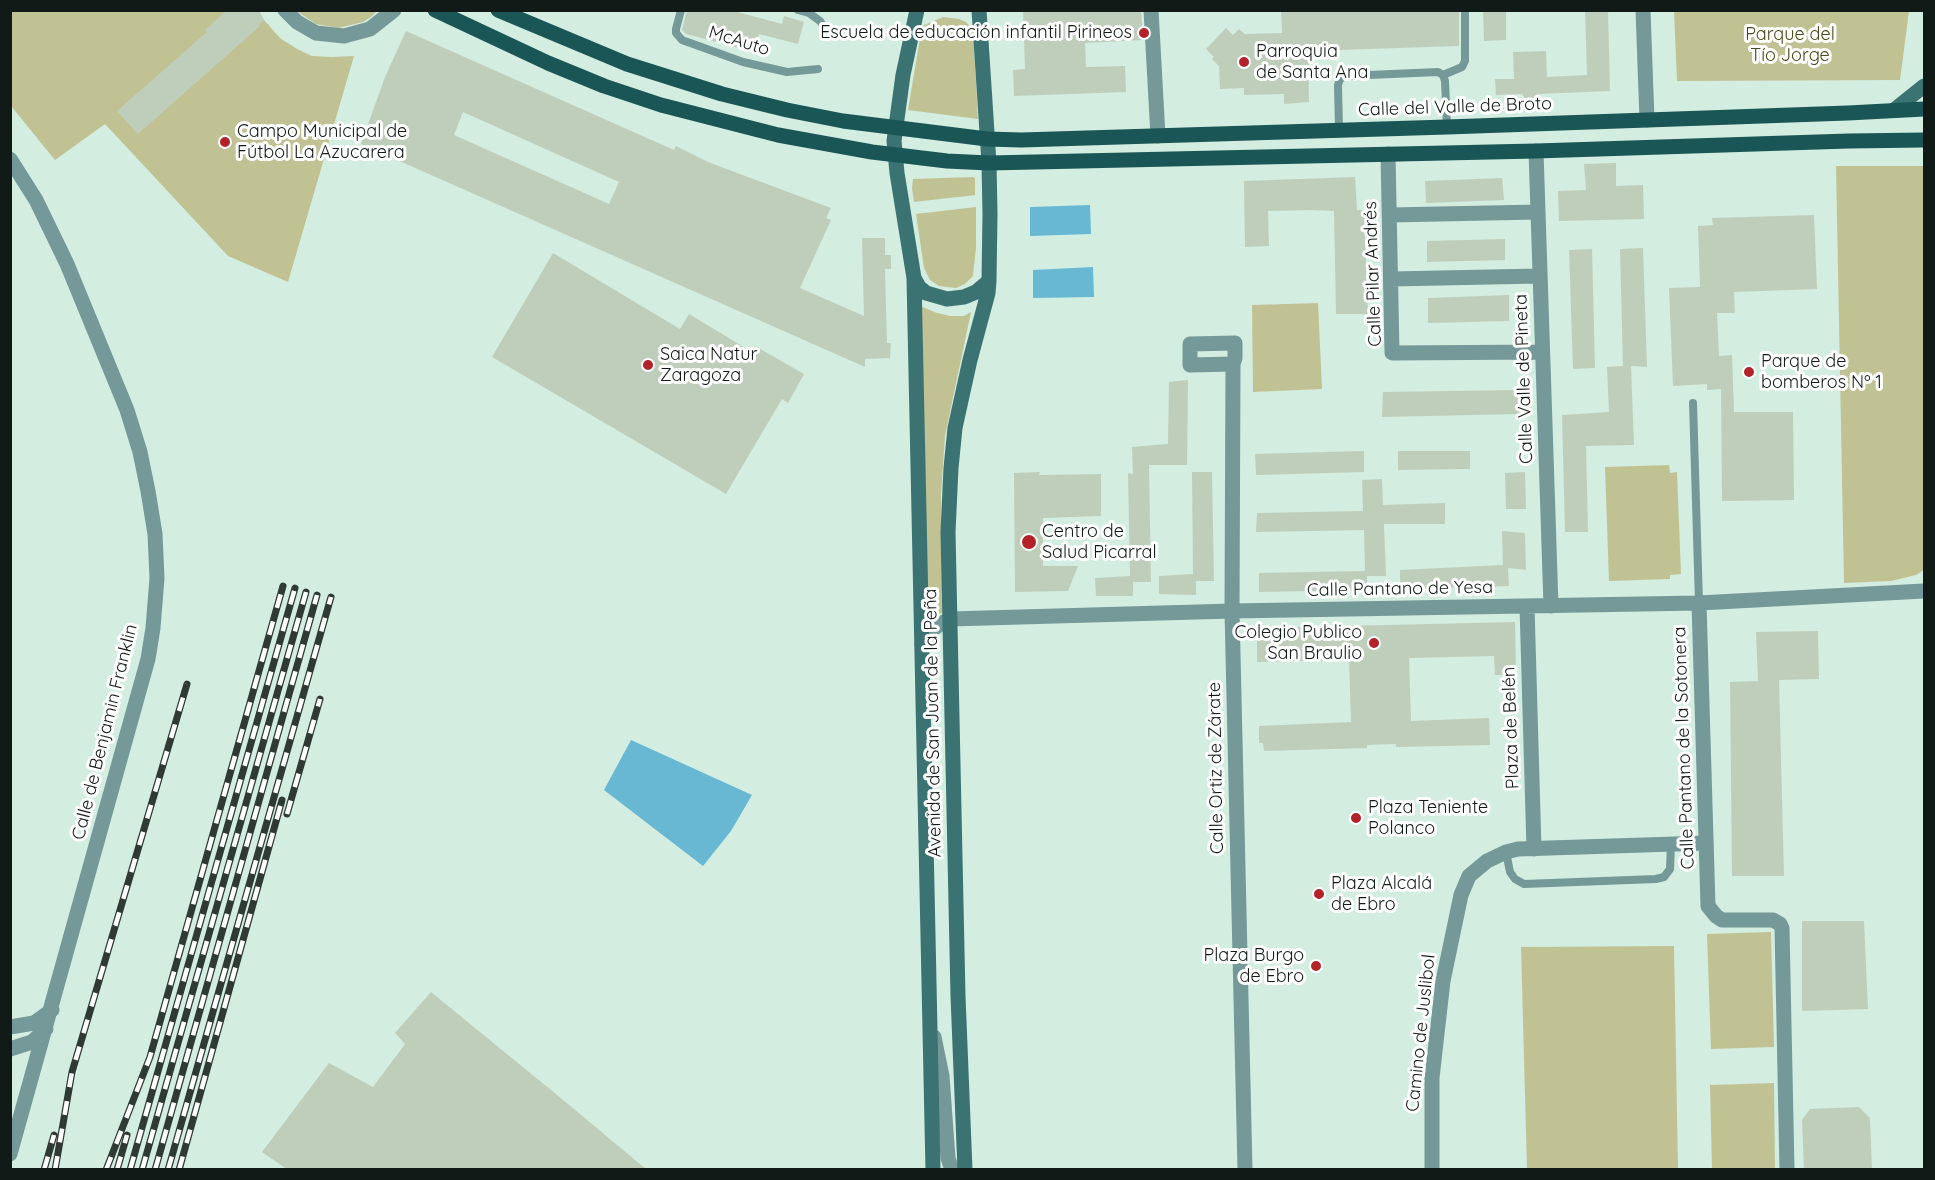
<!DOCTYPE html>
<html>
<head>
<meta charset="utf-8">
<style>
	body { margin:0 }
	#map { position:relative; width:1935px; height:1180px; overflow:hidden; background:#d3ede1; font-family:Quicksand,sans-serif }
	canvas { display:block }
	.frame { position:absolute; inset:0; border:12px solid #111a16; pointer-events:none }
</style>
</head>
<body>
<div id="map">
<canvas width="1935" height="1180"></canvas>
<div class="frame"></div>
</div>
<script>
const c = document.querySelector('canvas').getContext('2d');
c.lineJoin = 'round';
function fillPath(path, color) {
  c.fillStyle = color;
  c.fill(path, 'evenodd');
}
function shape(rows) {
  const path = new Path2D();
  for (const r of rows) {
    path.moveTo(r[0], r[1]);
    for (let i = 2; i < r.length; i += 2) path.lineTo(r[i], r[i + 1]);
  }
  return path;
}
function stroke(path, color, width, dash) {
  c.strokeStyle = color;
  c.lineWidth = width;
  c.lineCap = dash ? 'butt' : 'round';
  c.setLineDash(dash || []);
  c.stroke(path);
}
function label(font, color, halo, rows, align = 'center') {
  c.font = font + ' Quicksand,sans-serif';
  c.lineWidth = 6;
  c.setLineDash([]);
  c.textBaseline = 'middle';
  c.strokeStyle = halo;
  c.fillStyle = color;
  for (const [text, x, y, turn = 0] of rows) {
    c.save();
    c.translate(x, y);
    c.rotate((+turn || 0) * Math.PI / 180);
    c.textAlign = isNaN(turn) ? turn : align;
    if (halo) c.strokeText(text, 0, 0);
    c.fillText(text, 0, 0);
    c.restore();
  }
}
const green = shape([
	[10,11,259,11,264,20,280,38,297,49,312,56,331,57,354,56,288,282,228,256,105,124,55,160,11,106],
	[297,11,377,11,371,17,363,22,338,28,316,24],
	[1674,11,1909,11,1900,80,1677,81],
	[943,17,959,19,966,22,973,29,978,119,908,110,922,26],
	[1836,166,1924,166,1924,570,1916,575,1891,581,1844,583],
	[973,177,975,178,975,195,914,202,912,188,913,179],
	[976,207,976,248,973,276,965,284,956,288,939,286,930,280,924,268,916,214],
	[1318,303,1322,389,1253,392,1252,305],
	[920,306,937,313,950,316,964,316,971,312,945,436,941,494,942,613,925,620],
	[1669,465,1670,473,1677,472,1681,574,1670,575,1670,579,1609,581,1605,467],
	[1771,932,1774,1047,1711,1049,1707,934],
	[1674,946,1678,1169,1527,1169,1521,947],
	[1774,1083,1775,1169,1712,1169,1710,1085]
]);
const water = shape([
	[1090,205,1091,234,1030,236,1030,207],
	[1093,267,1094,297,1033,298,1033,270],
	[631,740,752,795,731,831,703,866,604,790]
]);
const building = shape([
	[227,10,259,10,264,20,259,24,260,26,138,134,117,111,207,32,205,30],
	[687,10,730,10,782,24,784,16,804,22,798,44,759,34,754,52,686,34,682,30],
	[1023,10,1141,10,1143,40,1085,43,1086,67,1125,66,1126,92,1014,96,1013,70,1025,69],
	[1281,10,1459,10,1459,46,1308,51,1309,102,1284,104,1284,94,1244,95,1244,88,1220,89,1219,66,1212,59,1214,57,1206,49,1226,28,1233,35,1239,29,1245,34,1282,33],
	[1483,10,1506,10,1506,40,1484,41],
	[1585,10,1608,10,1610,91,1539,94,1537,99,1525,99,1522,94,1496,95,1495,79,1514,79,1513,52,1546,51,1547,77,1587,75],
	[406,31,674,150,676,146,708,162,831,208,826,218,831,220,800,288,864,316,862,238,885,238,885,255,891,255,891,269,885,269,887,343,891,343,890,358,865,359,865,367,361,144,385,77],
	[463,112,619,182,609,204,454,135],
	[1616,163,1616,186,1643,185,1644,219,1559,221,1558,191,1586,190,1584,164],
	[1355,177,1357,210,1364,210,1368,314,1336,314,1334,211,1311,210,1268,211,1269,246,1245,247,1244,181],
	[1502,178,1504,200,1426,203,1425,181],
	[1814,215,1817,289,1734,292,1735,313,1717,313,1719,356,1732,355,1734,412,1793,412,1794,500,1722,501,1721,389,1707,390,1707,384,1673,386,1669,288,1700,287,1698,226,1713,225,1712,218],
	[1505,239,1505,260,1427,262,1427,241],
	[1643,248,1647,367,1631,366,1634,445,1586,446,1588,532,1565,532,1562,415,1609,412,1607,367,1623,366,1620,249],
	[1592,249,1595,368,1573,369,1569,250],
	[553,253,680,329,689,314,752,352,755,346,804,374,788,403,782,399,726,494,492,357],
	[1509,295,1509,321,1428,323,1428,298],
	[1188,380,1187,465,1149,465,1151,582,1133,582,1133,596,1096,596,1095,578,1130,576,1128,473,1133,474,1132,447,1168,444,1169,382],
	[1520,390,1521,414,1382,417,1383,392],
	[1364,451,1364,472,1256,475,1255,454],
	[1398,451,1470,451,1470,469,1398,470],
	[1040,472,1039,475,1101,474,1101,516,1043,518,1043,566,1078,566,1068,591,1015,592,1014,473],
	[1192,472,1212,472,1214,581,1196,581,1196,595,1159,594,1159,576,1193,574],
	[1525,472,1526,509,1506,509,1505,473],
	[1382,479,1383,505,1445,503,1445,524,1384,524,1386,576,1367,576,1367,590,1259,592,1259,573,1365,571,1364,530,1256,532,1257,513,1363,511,1362,480],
	[1502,531,1525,533,1526,570,1508,568,1509,586,1400,589,1400,570,1503,565],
	[1515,622,1516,675,1495,675,1494,656,1409,658,1411,721,1489,718,1490,745,1396,747,1396,744,1367,745,1367,748,1264,751,1263,743,1259,743,1259,726,1351,722,1349,660,1257,662,1257,628],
	[1818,631,1819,679,1779,680,1784,876,1732,876,1730,682,1758,681,1756,632],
	[1802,921,1864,921,1868,1009,1802,1011],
	[431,992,562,1099,647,1170,288,1170,262,1152,329,1063,373,1087,405,1044,395,1033],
	[1859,1107,1870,1118,1872,1170,1804,1170,1802,1120,1810,1109]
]);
const lane = shape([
	[681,10,676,29,676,33,682,40,743,62,787,72,818,69],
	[798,10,809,13,820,21,827,31],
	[1443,75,1462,67,1465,61,1465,10],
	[1339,130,1338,85,1340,79,1346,76,1438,72,1443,75,1445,81,1447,127],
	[1693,403,1699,603],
	[1506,852,1510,872,1515,879,1524,884,1656,879,1664,877,1670,869,1671,844]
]);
const street = shape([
	[285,10,297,22,316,33,344,36,370,29,394,10],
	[1151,10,1158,136],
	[1643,10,1647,120],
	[1536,151,1551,606],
	[1388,154,1392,353,1542,352],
	[10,159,36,200,67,264,127,410,140,452,148,491,155,534,157,578,153,628,148,659,10,1154],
	[1390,215,1538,212],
	[1391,279,1540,276],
	[1233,364,1190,365,1190,344,1235,343,1235,358,1233,364,1232,611,1245,1170],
	[1699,603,1708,906,1716,916,1722,920,1773,920,1780,924,1782,928,1787,1170],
	[1527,606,1534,849],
	[922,645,933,629,942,623,950,619,1232,611,1699,603,1924,591],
	[10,1027,34,1023,52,1010],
	[934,1037,942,1076,948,1158,952,1170],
	[10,1049,32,1042,46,1029],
	[1432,1170,1432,1078,1443,981,1461,895,1469,876,1487,861,1506,852,1518,849,1706,843]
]);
const secondary = shape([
	[917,10,903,75,894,141,897,173,914,278,933,1170],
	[1894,110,1924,86],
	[914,278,919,287,926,293,947,299,964,297,976,292,989,281],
	[965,1170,958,996,948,532,951,468,955,428,970,360,988,293,989,281,990,214,989,163,979,10]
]);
const primary = shape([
	[435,10,548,63,604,86,661,105,778,135,872,152,947,161,989,163,1536,151,1849,141,1924,140],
	[498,10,627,64,722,94,787,110,843,121,987,139,1021,140,1447,127,1848,113,1924,109]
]);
const rail = shape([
	[287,814,320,699],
	[44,1170,54,1135],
	[55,1170,72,1072,187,684],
	[106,1170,150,1057,283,586],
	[117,1170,127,1135],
	[130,1170,295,588],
	[142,1170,306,592],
	[155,1170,317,595],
	[168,1170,331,597],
	[179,1170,282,800]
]);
const markers = [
	[1144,33,6,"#b32229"],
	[1244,62,6,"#b32229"],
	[225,142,6,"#b32229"],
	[648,365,6,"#b32229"],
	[1749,372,6,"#b32229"],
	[1029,542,8,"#b32229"],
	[1374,643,6,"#b32229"],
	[1356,818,6,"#b32229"],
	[1319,894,6,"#b32229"],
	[1316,966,6,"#b32229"]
];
const poiNames = [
	["Escuela de educación infantil Pirineos",1132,33,"right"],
	["Parroquia",1256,52],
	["de Santa Ana",1256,73],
	["Campo Municipal de",237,132],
	["Fútbol La Azucarera",237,153],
	["Saica Natur",660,355],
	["Zaragoza",660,376],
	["Parque de",1761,362],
	["bomberos Nº 1",1761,383],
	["Centro de",1042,532],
	["Salud Picarral",1042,553],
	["Colegio Publico",1362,633,"right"],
	["San Braulio",1362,654,"right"],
	["Plaza Teniente",1368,808],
	["Polanco",1368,829],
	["Plaza Alcalá",1331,884],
	["de Ebro",1331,905],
	["Plaza Burgo",1304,956,"right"],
	["de Ebro",1304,977,"right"]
];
const parkNames = [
	["Parque del",1790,35],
	["Tío Jorge",1790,56]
];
const streetNames = [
	["McAuto",739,41,17],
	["Calle del Valle de Broto",1455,107,-2],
	["Calle Pilar Andrés",1373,274,-92],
	["Calle Valle de Pineta",1524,379,-92],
	["Calle Pantano de Yesa",1400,589,-1],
	["Avenida de San Juan de la Peña",933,723,-91],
	["Plaza de Belén",1511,728,-92],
	["Calle de Benjamin Franklin",105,732,-76],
	["Calle Pantano de la Sotonera",1684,748,-92],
	["Calle Ortiz de Zárate",1216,768,-91],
	["Camino de Juslibol",1421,1033,-84]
];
fillPath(green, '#c0c294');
fillPath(water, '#68b8d4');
fillPath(building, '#bfceba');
stroke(lane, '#759998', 8);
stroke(street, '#759998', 15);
stroke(secondary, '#3b7372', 15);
stroke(primary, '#1b5656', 15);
stroke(rail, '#2f3a35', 7);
stroke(rail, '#fff', 4.5, [14]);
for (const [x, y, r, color] of markers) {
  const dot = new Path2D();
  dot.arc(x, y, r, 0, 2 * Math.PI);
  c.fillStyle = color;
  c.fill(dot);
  stroke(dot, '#fff', 2);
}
label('18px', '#111a16', '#fff', poiNames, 'left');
label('18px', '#494a17', '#fff', parkNames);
label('18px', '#111a16', '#fff', streetNames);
</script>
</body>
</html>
